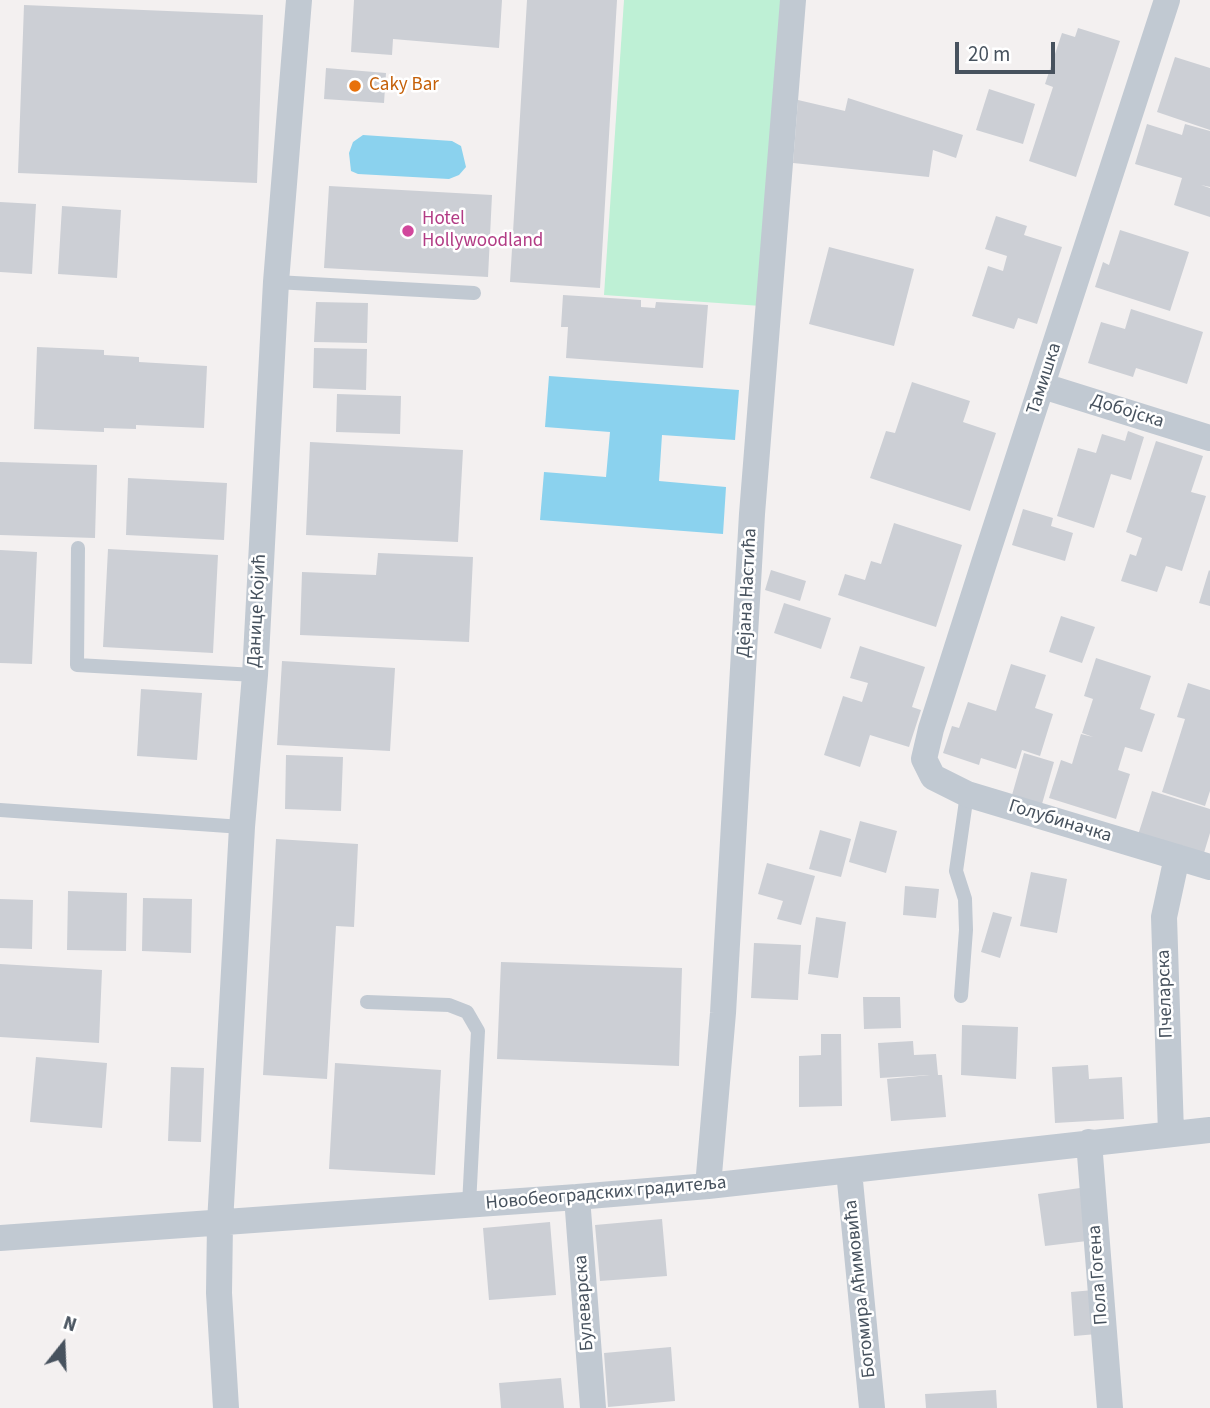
<!DOCTYPE html>
<html>
<head>
<meta charset="utf-8">
<style>
	body { margin:0 }
	#map { position:relative; width:1210px; height:1408px; overflow:hidden; background:#f3f0f0; font-family:"Source Sans 3",sans-serif }
	canvas { display:block }
	.north { position:absolute; left:28px; top:1310px; width:70px; height:70px; -webkit-text-stroke:5px #fff; paint-order:stroke; rotate:18deg; font-size:19px; font-weight:700; line-height:28px; text-align:center; color:#47525e }
	.north::after { content:''; display:block; margin:auto; width:24px; height:32px; background:#47525e; clip-path:polygon(50% 0,100% 100%,50% 72%,0 100%) }
	.scale { position:absolute; left:955px; top:42px; width:100px; height:32px; box-sizing:border-box; border:4px solid #47525e; border-top:0; padding-left:9px; font-size:21px; line-height:24px; white-space:nowrap; color:#47525e; -webkit-text-stroke:5px #fff; paint-order:stroke }
</style>
</head>
<body>
<div id="map">
<canvas width="1210" height="1408"></canvas>
<div class="north">N</div>
<div class="scale">20 m</div>
</div>
<script>
const c = document.querySelector('canvas').getContext('2d');
c.lineJoin = 'round';
function fillPath(path, color) {
  c.fillStyle = color;
  c.fill(path, 'evenodd');
}
function shape(rows) {
  const path = new Path2D();
  for (const r of rows) {
    path.moveTo(r[0], r[1]);
    for (let i = 2; i < r.length; i += 2) path.lineTo(r[i], r[i + 1]);
  }
  return path;
}
function stroke(path, color, width, dash) {
  c.strokeStyle = color;
  c.lineWidth = width;
  c.lineCap = dash ? 'butt' : 'round';
  c.setLineDash(dash || []);
  c.stroke(path);
}
function label(font, color, halo, rows, align = 'center') {
  c.font = font + ' "Source Sans 3",sans-serif';
  c.lineWidth = 5;
  c.setLineDash([]);
  c.textBaseline = 'middle';
  c.strokeStyle = halo;
  c.fillStyle = color;
  for (const [text, x, y, turn = 0] of rows) {
    c.save();
    c.translate(x, y);
    c.rotate((+turn || 0) * Math.PI / 180);
    c.textAlign = isNaN(turn) ? turn : align;
    if (halo) c.strokeText(text, 0, 0);
    c.fillText(text, 0, 0);
    c.restore();
  }
}
const green = shape([
	[624,0,782,0,761,306,604,295]
]);
const water = shape([
	[363,135,452,141,461,146,466,167,459,175,449,179,358,174,351,171,349,153,353,142],
	[549,376,739,390,735,440,662,435,659,481,726,487,723,534,540,520,544,472,606,477,610,432,545,427]
]);
const building = shape([
	[354,0,502,0,499,48,393,39,392,55,351,52],
	[527,0,617,0,600,288,510,282],
	[24,5,263,15,257,183,18,173],
	[1078,28,1120,41,1076,177,1029,161,1053,87,1045,84,1062,33,1075,37],
	[1175,57,1210,68,1210,130,1157,112],
	[326,68,386,73,384,103,324,99],
	[989,89,1035,104,1023,144,976,130],
	[848,98,963,135,956,158,933,150,929,177,793,163,798,100,845,111],
	[1147,124,1182,135,1185,124,1210,131,1210,187,1201,185,1210,188,1210,217,1174,205,1182,178,1135,164],
	[329,186,492,195,488,277,324,268],
	[0,202,36,204,32,274,0,272],
	[62,206,121,210,117,278,58,274],
	[996,216,1027,226,1024,235,1062,247,1037,324,1018,318,1014,329,972,316,988,266,1003,271,1007,256,985,249],
	[1120,230,1189,252,1170,311,1095,287,1103,262,1109,265],
	[829,247,914,269,894,346,809,324],
	[563,295,641,300,641,307,655,308,656,302,708,305,703,368,566,358,568,327,561,327],
	[316,302,368,303,367,343,314,342],
	[1131,309,1203,332,1187,384,1136,368,1133,377,1088,363,1101,322,1125,329],
	[37,347,104,350,104,355,139,357,139,362,207,366,204,428,136,425,136,429,104,428,104,432,34,429],
	[314,348,367,349,366,390,313,388],
	[912,382,970,401,963,422,996,433,970,511,870,478,886,431,895,433],
	[337,394,401,396,400,434,336,432],
	[1128,431,1144,437,1131,480,1111,474,1094,528,1057,516,1078,448,1096,453,1102,434,1125,441],
	[1156,441,1203,456,1191,492,1206,496,1182,571,1166,566,1157,592,1121,581,1130,554,1136,556,1142,538,1126,532],
	[310,442,463,450,458,542,306,535],
	[0,462,97,465,95,538,0,535],
	[128,478,227,483,224,540,126,535],
	[1023,509,1053,518,1051,526,1073,533,1065,561,1012,545],
	[894,523,962,545,936,627,838,595,845,574,865,580,871,561,881,564],
	[108,549,218,555,213,653,103,647],
	[0,550,37,552,32,664,0,663],
	[378,553,473,557,469,642,300,635,302,572,376,575],
	[771,570,806,581,800,601,765,590],
	[1209,570,1210,571,1210,606,1199,603],
	[784,603,831,618,821,649,774,633],
	[1061,616,1095,627,1082,663,1049,652],
	[860,646,925,667,912,707,921,710,909,747,870,735,860,767,824,755,843,696,862,702,868,683,850,678],
	[1096,658,1151,676,1140,709,1155,714,1142,752,1125,747,1118,770,1130,774,1116,819,1049,798,1061,760,1072,764,1081,734,1093,737,1082,733,1093,699,1084,696],
	[282,661,395,668,390,751,277,745],
	[1011,664,1046,675,1035,708,1053,714,1040,756,1022,750,1016,769,981,758,979,765,943,753,952,726,959,728,968,702,996,711],
	[1188,683,1210,690,1210,791,1205,806,1162,792,1185,719,1177,717],
	[141,689,202,693,197,760,137,756],
	[1024,753,1054,762,1042,804,1012,795],
	[286,755,343,757,341,811,285,809],
	[1152,791,1210,809,1210,833,1203,856,1138,835],
	[860,821,897,831,886,873,849,862],
	[820,830,851,839,841,877,809,869],
	[276,839,358,844,354,927,336,926,327,1079,263,1075],
	[767,863,815,876,801,925,777,919,783,901,758,894],
	[1031,872,1067,879,1057,933,1020,926],
	[905,886,939,889,936,918,903,915],
	[68,891,127,893,126,951,67,950],
	[143,898,192,899,191,953,142,951],
	[0,899,33,900,32,949,0,948],
	[993,912,1012,917,1000,958,981,952],
	[816,917,846,922,838,978,808,974],
	[754,943,801,945,798,1000,751,998],
	[501,962,682,968,679,1066,497,1059],
	[0,964,102,970,99,1043,0,1037],
	[863,997,900,997,901,1028,864,1029],
	[962,1025,1018,1027,1016,1079,961,1075],
	[821,1034,841,1034,842,1106,799,1107,799,1056,821,1055],
	[913,1041,914,1055,936,1054,938,1075,942,1075,946,1117,891,1121,887,1079,930,1075,880,1078,878,1043],
	[36,1057,107,1063,102,1128,30,1122],
	[335,1063,441,1070,435,1175,329,1169],
	[1088,1065,1089,1079,1122,1077,1124,1119,1055,1123,1052,1067],
	[171,1067,204,1068,201,1142,168,1141],
	[1080,1188,1087,1241,1045,1246,1038,1194],
	[662,1219,667,1276,600,1281,595,1225],
	[550,1222,556,1295,489,1300,483,1228],
	[1094,1290,1097,1334,1074,1336,1071,1292],
	[671,1347,675,1401,608,1407,604,1353],
	[561,1378,564,1408,501,1408,499,1383],
	[996,1390,997,1408,926,1408,925,1394]
]);
const lane = shape([
	[276,282,474,293],
	[78,548,77,665,255,675],
	[0,810,242,827],
	[961,996,966,930,965,899,956,871,967,794],
	[367,1002,449,1005,467,1012,478,1031,469,1205]
]);
const street = shape([
	[1167,0,984,563,931,729,924,759,933,777,967,794,1210,867],
	[1043,386,1210,438],
	[1171,1133,1164,917,1177,857],
	[1089,1142,1110,1408],
	[849,1171,872,1408],
	[708,1186,723,1013,752,514,793,0],
	[577,1197,593,1408],
	[0,1238,577,1197,708,1186,1210,1130],
	[226,1408,219,1293,220,1223,242,827,255,675,276,282,299,0]
]);
const markers = [
	[355,86,7,"#e8710a"],
	[408,231,7,"#d1479c"]
];
const foodNames = [
	["Caky Bar",369,86]
];
const hotelNames = [
	["Hotel",422,220],
	["Hollywoodland",422,242]
];
const streetNames = [
	["Тамишка",1045,379,-72],
	["Добојска",1127,412,17],
	["Дејана Настића",748,593,-87],
	["Данице Којић",258,611,-87],
	["Голубиначка",1060,822,17],
	["Пчеларска",1166,994,-92],
	["Новобеоградских градитеља",606,1194,-5],
	["Пола Гогена",1099,1275,-94],
	["Богомира Аћимовића",861,1289,-96],
	["Булеварска",585,1303,-94]
];
fillPath(green, '#bef0d5');
fillPath(water, '#8bd2ee');
fillPath(building, '#cccfd5');
stroke(lane, '#c1c9d2', 14);
stroke(street, '#c1c9d2', 26);
for (const [x, y, r, color] of markers) {
  const dot = new Path2D();
  dot.arc(x, y, r, 0, 2 * Math.PI);
  c.fillStyle = color;
  c.fill(dot);
  stroke(dot, '#fff', 2.5);
}
label('19px', '#c56008', '#fff', foodNames, 'left');
label('19px', '#b23c85', '#fff', hotelNames, 'left');
label('19px', '#47525e', '#fff', streetNames);
</script>
</body>
</html>
